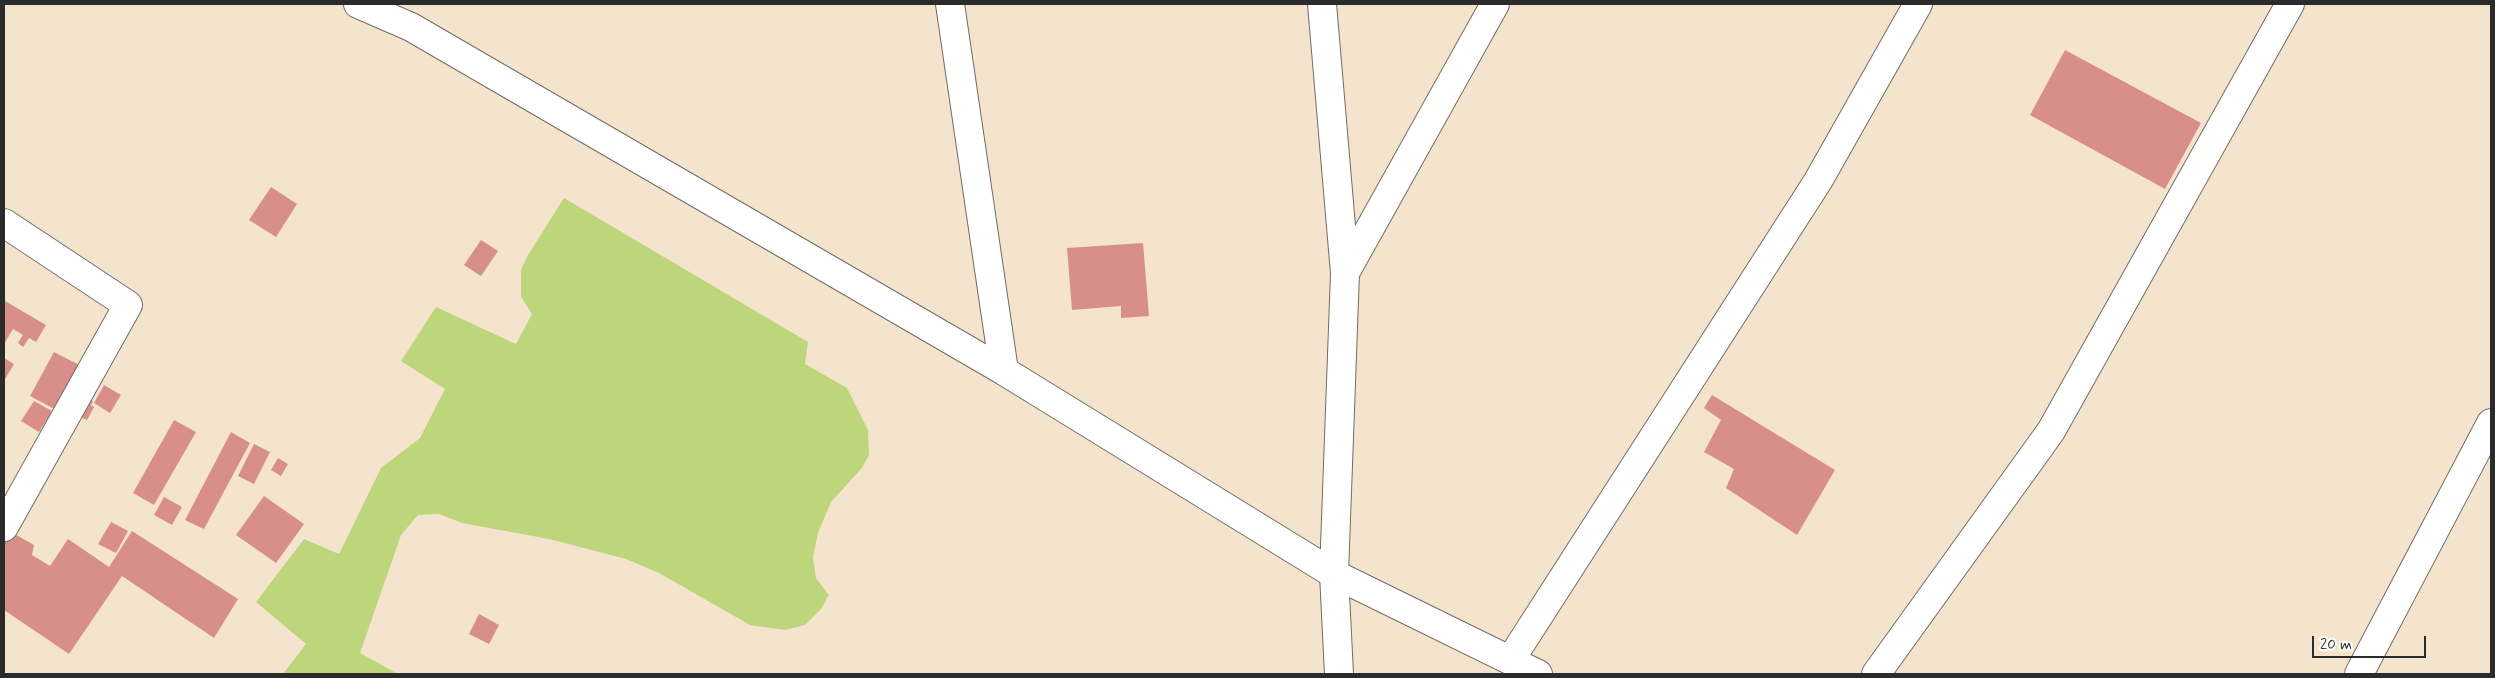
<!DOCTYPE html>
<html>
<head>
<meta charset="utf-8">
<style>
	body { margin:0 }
	#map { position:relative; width:2495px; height:678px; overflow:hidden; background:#f5e4cd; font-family:Mynerve,sans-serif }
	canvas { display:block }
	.frame { position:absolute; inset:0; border:5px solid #2b2b2b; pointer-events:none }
	.scale { position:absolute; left:2312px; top:636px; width:114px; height:22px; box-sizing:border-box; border:2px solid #2b2b2b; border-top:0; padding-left:6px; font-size:15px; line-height:18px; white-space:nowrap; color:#2b2b2b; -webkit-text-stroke:4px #fdfcf7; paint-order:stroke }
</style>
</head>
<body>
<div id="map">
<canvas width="2495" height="678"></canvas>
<div class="frame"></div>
<div class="scale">20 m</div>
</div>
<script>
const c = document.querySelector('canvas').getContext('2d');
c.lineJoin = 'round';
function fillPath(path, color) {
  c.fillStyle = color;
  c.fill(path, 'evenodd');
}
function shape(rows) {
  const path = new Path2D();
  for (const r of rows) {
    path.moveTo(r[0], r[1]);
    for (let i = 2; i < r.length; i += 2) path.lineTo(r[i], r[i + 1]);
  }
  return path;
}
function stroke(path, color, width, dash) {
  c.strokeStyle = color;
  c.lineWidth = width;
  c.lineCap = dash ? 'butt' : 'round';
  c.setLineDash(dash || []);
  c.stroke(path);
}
const green = shape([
	[564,198,808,342,805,364,847,388,868,430,869,455,862,468,831,502,818,533,813,557,816,578,829,595,821,609,805,625,785,630,750,625,659,573,626,559,549,539,462,523,439,514,418,515,401,535,360,653,398,674,283,674,306,644,256,602,304,539,339,554,381,468,420,438,445,389,401,361,436,307,516,344,532,314,521,297,521,270,528,255]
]);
const building = shape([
	[2065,50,2201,123,2165,189,2030,115],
	[271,187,297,204,276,237,249,220],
	[481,240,498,251,481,276,464,265],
	[1143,243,1149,316,1121,318,1121,306,1072,310,1067,248],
	[5,301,46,325,36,342,29,338,23,347,18,343,23,335,13,329,4,344],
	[54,352,97,374,85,397,93,401,91,405,94,407,87,420,76,415,73,419,30,396],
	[4,358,14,364,4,381],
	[104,385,121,395,110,413,94,403],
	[1712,395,1835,470,1797,535,1726,488,1734,469,1704,452,1721,420,1704,408],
	[34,401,52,411,39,432,21,421],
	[174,420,196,432,154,505,133,493],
	[231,432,250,443,204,529,185,520],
	[254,444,270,452,254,484,238,476],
	[278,458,288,464,281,476,271,470],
	[264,496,304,524,276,563,236,535],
	[164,497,182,507,172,525,154,515],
	[111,522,128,531,116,553,98,544],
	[4,528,34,545,32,555,50,566,68,539,109,567,132,531,238,599,214,638,122,576,69,654,4,610],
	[479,614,499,625,489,644,469,634]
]);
const minor = shape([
	[358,4,411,27,1004,371,1334,574,1538,674],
	[950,4,1004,371],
	[1322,4,1345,273,1334,574,1339,674],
	[4,223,128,305,4,527],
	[1345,273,1495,4],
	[1511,659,1818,181,1918,4],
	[1876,674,2051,431,2290,4],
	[2359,674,2491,423]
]);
fillPath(green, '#bed67b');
fillPath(building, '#d88f8a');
stroke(minor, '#726c64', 30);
stroke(minor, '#fff', 28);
</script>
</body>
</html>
